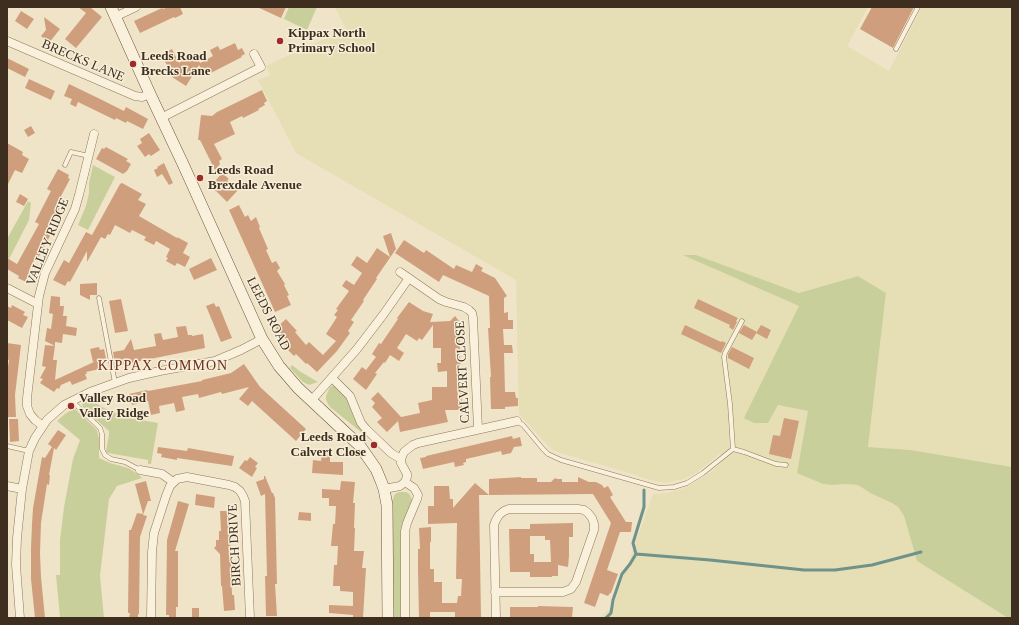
<!DOCTYPE html>
<html>
<head>
<meta charset="utf-8">
<style>
	body { margin:0 }
	#map { position:relative; width:1019px; height:625px; overflow:hidden; background:#f0e4c8; font-family:Georgia,serif }
	canvas { display:block }
	.frame { position:absolute; inset:0; border:8px solid #3d2e20; pointer-events:none }
</style>
</head>
<body>
<div id="map">
<canvas width="1019" height="625"></canvas>
<div class="frame"></div>
</div>
<script>
const c = document.querySelector('canvas').getContext('2d');
c.lineJoin = 'round';
function fillPath(path, color) {
  c.fillStyle = color;
  c.fill(path, 'evenodd');
}
function shape(rows) {
  const path = new Path2D();
  for (const r of rows) {
    path.moveTo(r[0], r[1]);
    for (let i = 2; i < r.length; i += 2) path.lineTo(r[i], r[i + 1]);
  }
  return path;
}
function stroke(path, color, width, dash) {
  c.strokeStyle = color;
  c.lineWidth = width;
  c.lineCap = dash ? 'butt' : 'round';
  c.setLineDash(dash || []);
  c.stroke(path);
}
function label(font, color, halo, rows, align = 'center') {
  c.font = font + ' Georgia,serif';
  c.lineWidth = 3;
  c.setLineDash([]);
  c.textBaseline = 'middle';
  c.strokeStyle = halo;
  c.fillStyle = color;
  for (const [text, x, y, turn = 0] of rows) {
    c.save();
    c.translate(x, y);
    c.rotate((+turn || 0) * Math.PI / 180);
    c.textAlign = isNaN(turn) ? turn : align;
    if (halo) c.strokeText(text, 0, 0);
    c.fillText(text, 0, 0);
    c.restore();
  }
}
const farmland = shape([
	[335,7,868,7,847,46,889,71,922,7,1012,7,1012,467,911,450,868,447,886,293,858,276,799,293,696,255,684,255,799,306,778,405,808,411,812,479,823,484,831,485,846,484,858,485,870,493,892,503,898,507,904,516,917,561,1008,618,600,618,613,606,653,494,668,493,687,487,712,471,725,459,720,454,696,473,684,479,665,483,654,481,609,467,560,453,553,450,547,445,519,414,516,280,296,153,258,80,270,75,266,66,346,29]
]);
const green = shape([
	[289,7,317,7,307,30,284,19],
	[93,165,115,177,88,230,78,225,86,206,89,193,89,183],
	[28,201,31,203,29,220,9,259,7,258,7,239],
	[683,255,696,255,799,293,858,276,886,293,868,447,911,450,1012,467,1012,618,1008,618,917,561,904,516,898,507,892,503,870,493,858,485,846,484,831,485,823,484,797,473,808,411,778,405,768,423,754,423,744,418,799,306],
	[292,365,301,372,318,382,309,385,303,382,290,368],
	[332,386,335,386,347,398,363,430,361,432,330,407,328,404,326,400,326,396,330,387],
	[91,400,95,400,96,403,102,407,122,416,129,418,158,423,151,464,148,464,148,460,108,453,106,452,106,451,109,435,109,431,84,409,83,407,82,403],
	[74,408,97,430,99,439,99,458,110,463,128,468,138,474,142,478,117,486,109,499,100,576,104,618,60,617,56,575,60,575,60,540,64,507,73,459,80,440,57,421,65,414],
	[399,492,406,492,408,493,410,495,412,500,401,534,401,618,393,618,393,516,392,501,395,494]
]);
const stream = shape([
	[636,554,710,560,804,570,835,570,872,565,921,552],
	[636,554,633,543,644,507,644,490],
	[606,618,611,613,613,600,622,574,630,564,636,554]
]);
const building = shape([
	[78,7,90,7,102,17,76,48,65,39,86,13],
	[168,7,180,7,183,14,175,18,174,17,140,33,134,21,162,8,163,9],
	[257,7,286,7,281,18],
	[872,7,914,7,893,48,860,29],
	[21,11,34,19,27,29,15,21],
	[44,17,60,29,49,43,41,36,46,30],
	[235,43,238,50,242,48,245,54,241,56,242,57,205,76,199,65,186,86,172,77,173,75,161,55,172,49,179,63,186,57,187,58,196,53,200,63,213,56,210,50,218,46,220,50],
	[7,58,29,69,25,77,7,68],
	[29,79,55,91,51,100,25,88],
	[69,84,98,98,124,111,126,107,148,119,143,129,127,121,126,123,116,118,115,120,78,102,76,107,70,104,72,99,64,96],
	[262,90,267,101,264,103,265,105,258,109,259,110,243,118,242,116,230,122,235,134,214,144,222,159,219,161,220,164,215,170,200,140,198,140,201,115,212,116,217,112],
	[31,126,35,133,28,137,24,130],
	[149,133,160,150,151,156,149,154,145,157,137,146,142,143,140,139],
	[7,143,23,152,22,155,29,159,22,173,15,170,7,186],
	[106,147,128,159,126,161,131,164,127,171,123,174,96,159,102,148,104,149],
	[164,163,173,183,169,185,162,174,157,177,154,170,158,168,157,167],
	[58,169,69,175,68,178,70,179,60,198,62,199,60,201,63,202,47,231,49,232,48,234,50,236,38,258,36,256,29,270,32,271,26,282,18,278,19,276,7,269,7,258,17,264,39,224,35,222,51,191,47,189],
	[222,173,229,179,227,180,238,190,227,202,211,186],
	[122,183,142,194,138,200,146,204,139,216,177,238,177,237,188,243,183,253,190,257,185,267,177,263,175,266,166,261,168,258,166,257,170,249,156,241,154,245,144,240,146,237,132,230,130,233,115,225,110,235,108,234,105,239,101,237,87,262,87,251,70,282,68,281,65,286,53,280,64,260,69,263,86,232,92,235,120,184],
	[20,194,28,199,24,206,16,202],
	[239,205,245,217,248,215,251,221,256,217,260,227,259,228,268,249,266,250,272,263,276,261,280,268,277,271,285,284,284,285,289,295,287,296,291,305,275,312,229,210],
	[391,233,396,249,376,278,377,279,363,300,364,301,351,320,354,322,348,331,350,333,337,351,317,372,307,363,306,364,296,354,294,356,288,350,289,349,285,344,288,342,276,328,286,319,297,331,295,332,306,345,309,342,323,355,336,341,326,334,337,317,334,315,338,310,336,309,349,291,342,286,346,280,354,285,362,273,351,265,357,256,367,263,377,248,390,257,383,236],
	[404,240,424,253,426,250,454,269,456,265,472,272,476,264,483,268,481,271,495,278,507,296,504,298,504,313,508,312,508,320,513,320,513,329,503,329,504,345,512,345,513,353,504,353,505,392,515,392,516,398,518,398,518,406,505,407,505,409,491,409,490,377,491,377,488,328,490,328,489,296,443,275,439,282,395,253],
	[211,258,217,270,194,280,189,269],
	[97,283,97,295,90,295,90,300,80,295,80,284],
	[51,296,60,297,60,306,64,306,63,316,67,316,66,326,77,328,76,336,63,334,62,343,55,342,55,346,45,341,47,328,51,329,53,314,49,313],
	[121,299,128,331,115,333,109,301],
	[698,299,738,318,736,321,737,322,733,330,729,327,730,325,694,308],
	[409,302,423,311,433,314,430,322,450,321,455,316,459,321,462,410,445,410,448,422,400,432,398,421,387,432,377,422,382,418,372,407,375,403,371,399,378,392,401,417,420,413,418,403,432,400,432,387,447,387,447,371,438,372,437,363,441,363,441,348,433,348,433,325,422,340,419,338,417,341,406,334,397,348,404,353,399,361,390,355,385,363,384,362,375,373,377,374,366,390,353,379,362,367,366,370,376,357,372,354,379,343,381,344,398,319,397,318],
	[214,303,216,307,219,306,232,338,221,342,206,306],
	[12,305,25,312,23,315,28,317,22,328,7,320,7,306,11,308],
	[685,325,721,342,722,341,726,343,721,353,681,334],
	[744,325,757,332,752,340,739,333],
	[761,325,771,330,767,339,756,333],
	[186,326,188,335,192,335,192,336,203,334,205,348,150,359,122,365,121,363,115,365,113,352,124,350,131,339,134,350,156,346,154,334,161,333,163,340,178,337,176,327],
	[7,343,21,345,15,395,16,417,7,417,7,374,9,360,7,359],
	[45,345,55,346,53,360,57,360,55,380,96,361,93,362,90,349,99,347,100,350,104,349,106,359,99,361,100,369,86,372,87,374,85,374,87,379,72,385,70,381,61,385,59,389,57,388,54,392,40,383,43,379,40,378,46,367,42,366],
	[732,347,754,358,749,369,728,358,728,354],
	[244,364,260,387,306,429,296,441,252,401,248,406,239,399,249,387,222,394,221,392,199,398,198,394,182,397,185,410,176,412,174,403,159,406,160,413,151,415,148,401,132,405,129,394,147,390,148,391,202,381,202,380,231,373],
	[784,418,799,421,791,459,769,454,773,435,780,436],
	[9,419,18,419,19,441,10,442],
	[58,430,66,435,56,450,54,448,49,475,50,475,49,485,47,484,41,523,40,553,41,577,45,618,35,618,31,579,31,548,32,524,33,508,42,457,45,458,52,447,48,444],
	[512,436,513,439,520,437,522,446,514,447,511,453,502,455,501,451,466,459,466,462,463,463,464,465,455,467,454,462,423,469,420,458,426,457,426,456],
	[158,447,187,451,188,448,234,456,232,466,177,458,177,460,161,457,162,454,157,453],
	[322,451,330,452,330,462,343,462,343,475,312,473,313,460,321,461],
	[250,457,258,463,255,467,257,468,252,477,239,468,245,460,247,461],
	[264,476,265,476,272,493,273,493,275,498,277,584,275,584,277,616,266,616,265,576,267,576,265,494,261,496,256,482,264,479],
	[521,477,521,478,537,478,537,482,551,482,555,478,557,479,562,479,562,482,578,482,578,477,589,482,596,482,602,485,604,488,608,486,613,495,610,497,626,522,632,522,631,532,620,532,607,570,618,574,611,593,610,593,608,596,600,593,595,607,584,603,611,523,593,494,489,495,489,479],
	[146,481,151,501,148,501,143,515,147,516,140,537,139,614,138,614,138,618,129,618,130,613,128,613,129,530,131,530,137,513,143,514,135,484],
	[341,481,355,482,353,503,355,503,354,528,355,528,354,551,364,551,362,568,366,568,363,618,353,618,353,615,329,613,329,605,353,606,353,592,340,591,340,586,333,586,334,565,337,565,338,546,331,546,333,524,335,524,336,506,329,506,329,498,322,498,322,489,340,490],
	[475,483,489,495,479,495,481,617,455,618,455,612,430,612,430,618,419,618,418,569,418,549,420,549,419,528,431,527,431,542,430,542,430,569,434,569,434,582,442,582,442,603,457,603,458,596,461,596,462,579,456,579,457,523,428,524,428,506,434,506,434,486,449,486,450,499,453,499,453,508],
	[196,494,215,497,214,508,195,505],
	[178,501,189,504,175,551,178,551,178,607,176,607,176,618,169,618,169,615,166,615,167,540],
	[220,511,230,511,231,527,230,527,232,595,234,595,235,610,224,611,222,586,221,586,220,554,214,548,216,546,216,540,219,540,219,531,221,531],
	[299,512,311,513,311,521,298,520],
	[573,523,573,537,569,537,569,556,568,567,558,565,558,576,552,576,552,577,530,577,530,572,510,572,509,529,530,529,530,524],
	[530,536,545,536,545,540,550,540,551,562,534,562,534,554,530,554],
	[538,606,573,607,572,618,510,618,510,607,538,607],
	[192,608,199,608,199,618,192,618]
]);
const lane = shape([
	[896,49,918,7],
	[65,165,71,152,89,156],
	[99,298,115,383],
	[72,401,100,428,102,434,102,449,105,455,111,459,125,462,140,470],
	[517,421,523,425,543,449,548,454,561,460,659,488,674,487,687,483,703,473,733,449,730,404,724,357,725,353,742,321],
	[7,446,29,451],
	[733,449,744,452,776,464,786,465]
]);
const street = shape([
	[115,17,136,7],
	[7,41,135,96,142,97,150,94],
	[161,118,261,67,254,54],
	[400,272,439,299,446,302,464,307,469,310,472,313,473,318,478,429],
	[7,288,38,304],
	[332,378,350,396,361,423,366,429,391,453,401,459],
	[311,401,357,349,383,315,409,278],
	[43,426,35,420,30,414,27,406,27,398,39,296,45,273,75,209,79,195,94,134],
	[140,470,162,474,173,482],
	[7,486,22,489],
	[384,489,400,486,405,482,407,477,407,474,401,463,401,459,404,452,413,445,418,443,517,421],
	[495,592,563,592,571,589,576,582,594,530,594,524,592,518,588,513,584,510,578,509,509,509,504,511,499,515,496,520,494,525,496,618],
	[20,618,16,565,17,538,22,489,29,451,35,438,47,420,64,405,90,392,129,378,160,371,215,361,241,350,262,339],
	[151,618,152,552,154,533,166,496,170,486,177,479,187,477,229,485,235,487,240,491,243,496,245,501,250,618],
	[405,618,405,531,407,523,417,499,418,495,414,488,405,482]
]);
const secondary = shape([
	[111,7,150,94,183,164,262,339,279,366,298,388,360,446,376,469,381,481,384,489,387,505,388,618]
]);
const markers = [
	[280,41,4,"#9e2a2b"],
	[133,64,4,"#9e2a2b"],
	[200,178,4,"#9e2a2b"],
	[71,406,4,"#9e2a2b"],
	[374,445,4,"#9e2a2b"]
];
const poiNames = [
	["Kippax North",288,34],
	["Primary School",288,49],
	["Leeds Road",141,57],
	["Brecks Lane",141,72],
	["Leeds Road",208,171],
	["Brexdale Avenue",208,186],
	["Valley Road",79,399],
	["Valley Ridge",79,414],
	["Leeds Road",366,438,"right"],
	["Calvert Close",366,453,"right"]
];
const streetNames = [
	["BRECKS LANE",83,61,23],
	["VALLEY RIDGE",48,242,-68],
	["LEEDS ROAD",268,314,63],
	["CALVERT CLOSE",463,372,-93],
	["BIRCH DRIVE",235,545,-93]
];
const neighbourhoodNames = [
	["KIPPAX COMMON",163,366]
];
fillPath(farmland, '#e6deb5');
fillPath(green, '#c9cf9b');
stroke(stream, '#6f938a', 3);
fillPath(building, '#cf9f7d');
stroke(lane, '#8d765c', 5);
stroke(street, '#8d765c', 9);
stroke(secondary, '#6f573f', 12);
stroke(lane, '#faf1dc', 4);
stroke(street, '#faf1dc', 8);
stroke(secondary, '#faf1dc', 11);
for (const [x, y, r, color] of markers) {
  const dot = new Path2D();
  dot.arc(x, y, r, 0, 2 * Math.PI);
  c.fillStyle = color;
  c.fill(dot);
  stroke(dot, '#f7eed8', 1.5);
}
label('bold 13px', '#3d2e20', '#f7eed8', poiNames, 'left');
label('13px', '#3d2e20', '#f7eed8', streetNames);
c.letterSpacing = '1px';
label('14px', '#6b2e1e', '#f7eed8', neighbourhoodNames);
c.letterSpacing = '0px';
</script>
</body>
</html>
